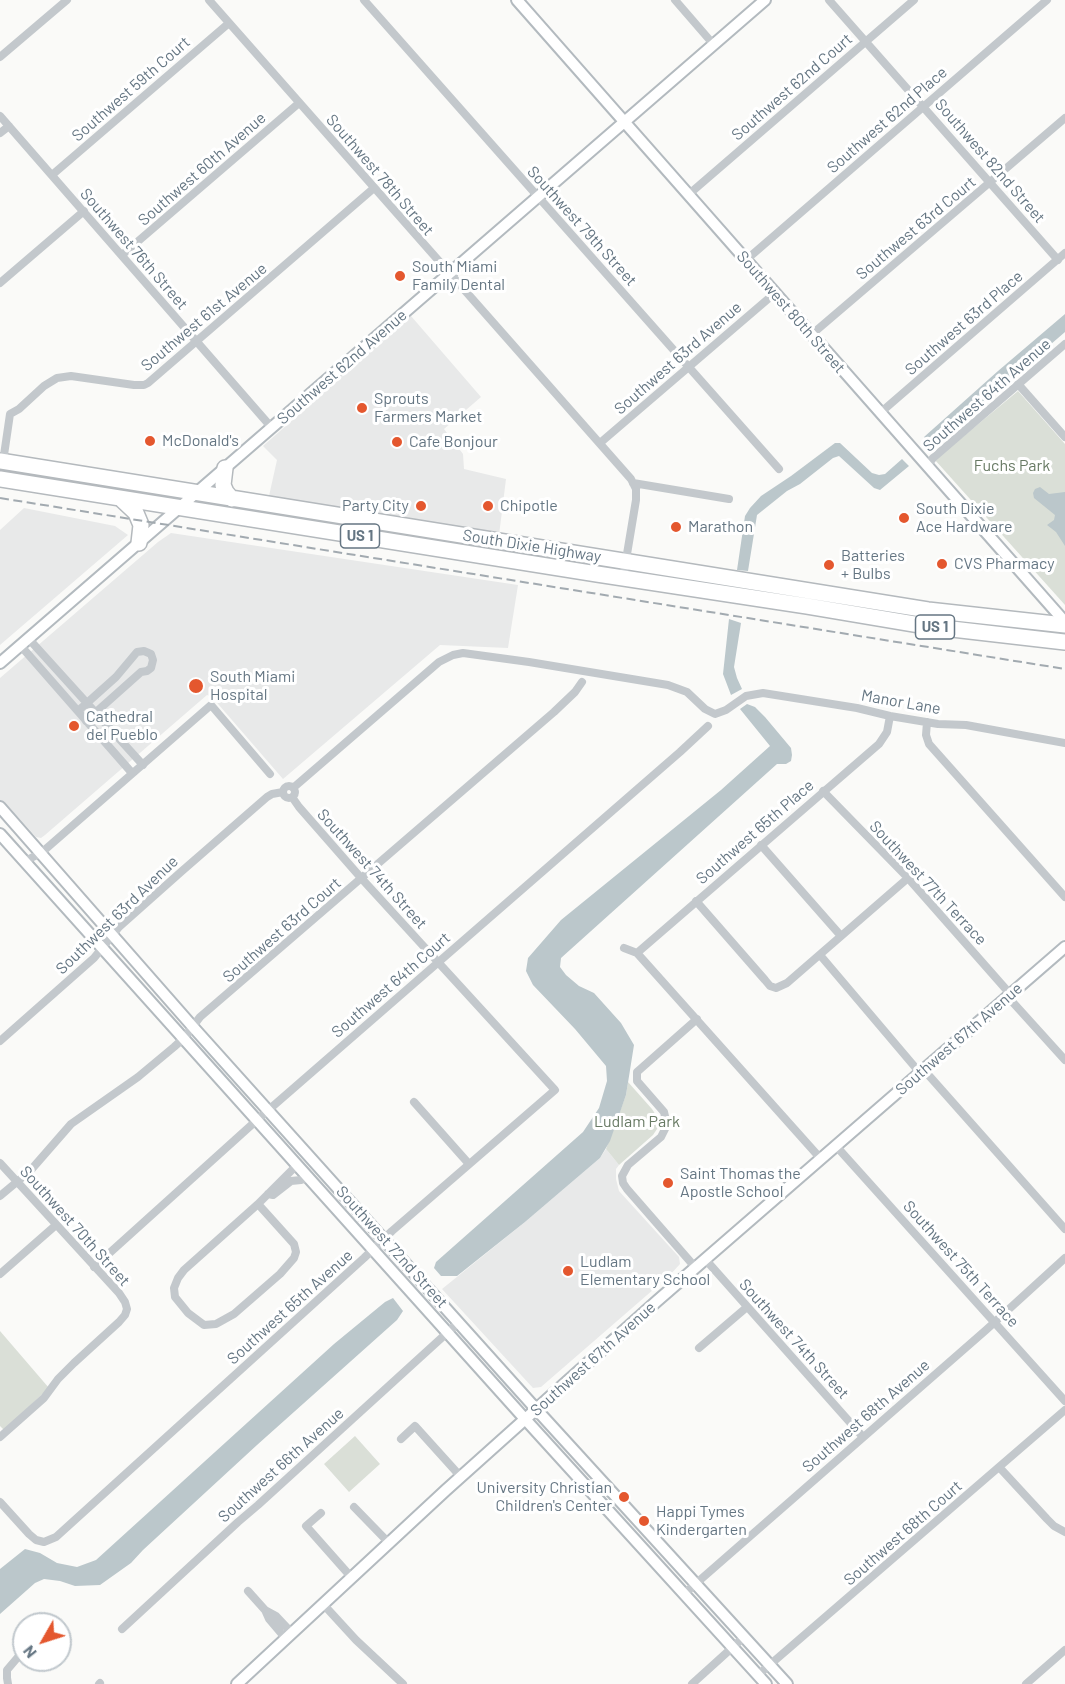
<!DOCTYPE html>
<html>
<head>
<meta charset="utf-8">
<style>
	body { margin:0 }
	#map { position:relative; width:1065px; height:1684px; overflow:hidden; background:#fafaf8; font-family:Barlow,sans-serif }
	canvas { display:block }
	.north { position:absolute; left:12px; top:1612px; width:60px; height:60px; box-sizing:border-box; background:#fff; border:2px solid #c1c8cd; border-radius:50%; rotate:231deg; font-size:16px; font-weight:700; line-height:24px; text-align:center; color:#657683 }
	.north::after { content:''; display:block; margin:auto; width:21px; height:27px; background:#e4572e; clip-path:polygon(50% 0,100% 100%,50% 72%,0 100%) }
</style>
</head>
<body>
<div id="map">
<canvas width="1065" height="1684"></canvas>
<div class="north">N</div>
</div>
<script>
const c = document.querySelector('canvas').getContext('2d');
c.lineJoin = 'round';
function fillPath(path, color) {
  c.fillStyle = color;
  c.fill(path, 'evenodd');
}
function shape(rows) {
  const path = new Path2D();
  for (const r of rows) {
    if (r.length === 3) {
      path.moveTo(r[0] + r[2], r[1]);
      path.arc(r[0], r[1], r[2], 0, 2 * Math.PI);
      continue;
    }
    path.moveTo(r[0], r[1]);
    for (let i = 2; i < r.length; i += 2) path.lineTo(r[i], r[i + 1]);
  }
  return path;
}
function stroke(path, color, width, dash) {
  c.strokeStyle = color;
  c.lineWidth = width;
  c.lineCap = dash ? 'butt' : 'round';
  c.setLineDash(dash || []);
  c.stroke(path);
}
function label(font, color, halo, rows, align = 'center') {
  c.font = font + ' Barlow,sans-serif';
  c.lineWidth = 6;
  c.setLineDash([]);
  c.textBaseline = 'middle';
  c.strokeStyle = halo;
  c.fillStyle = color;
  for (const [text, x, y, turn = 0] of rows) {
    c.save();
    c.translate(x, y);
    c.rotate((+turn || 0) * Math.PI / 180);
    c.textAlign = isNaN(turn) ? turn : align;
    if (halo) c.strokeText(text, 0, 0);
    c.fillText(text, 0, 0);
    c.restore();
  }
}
const built = shape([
	[411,316,481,397,444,429,463,454,464,469,506,479,499,535,269,496,277,460,263,446],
	[24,508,115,526,128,535,0,645,0,530],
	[171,533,518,585,508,648,440,645,283,779,212,697,207,695,45,835,41,838,36,837,7,805,0,811,0,678,158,542],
	[606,1149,619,1165,616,1169,616,1179,619,1191,679,1257,680,1264,669,1276,541,1387,533,1388,442,1289,525,1222,600,1158]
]);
const green = shape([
	[1018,391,1065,444,1065,605,935,460],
	[628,1082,652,1109,661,1123,653,1135,619,1165,606,1149,626,1095],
	[0,1331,49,1388,4,1430,0,1426],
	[355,1436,380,1464,349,1492,324,1464]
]);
const water = shape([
	[1065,314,1065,332,933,446,924,437,998,371],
	[835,443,840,443,872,473,879,475,885,474,902,459,909,466,880,490,874,488,839,456,833,458,800,484,787,491,757,515,748,571,737,570,745,516,750,508,761,496,791,476],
	[1040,487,1049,494,1065,492,1065,546,1056,532,1047,525,1054,520,1055,515,1034,498,1033,493,1035,489],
	[729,619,741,623,734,667,737,678,742,689,731,695,723,674],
	[747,704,755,707,765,717,791,748,792,755,791,761,786,764,777,764,561,958,560,967,566,975,579,986,594,993,621,1023,634,1045,626,1095,610,1141,600,1158,525,1222,457,1276,441,1276,434,1268,436,1262,583,1132,599,1108,607,1081,606,1066,575,1029,533,985,526,971,528,958,561,920,721,790,770,746,740,709],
	[393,1298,403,1311,397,1320,257,1445,143,1550,131,1563,100,1585,75,1586,60,1581,44,1579,35,1583,0,1614,0,1569,25,1549,40,1553,57,1563,77,1567,96,1560,334,1344,385,1302]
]);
const street = shape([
	[209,0,631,479,636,489,636,500,623,578],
	[364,0,779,469],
	[675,0,714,45],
	[829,0,1058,260],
	[0,57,67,0],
	[0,116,272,428],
	[0,133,9,126],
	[52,175,229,23],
	[688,195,914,0],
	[122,255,299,103],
	[746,260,1047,0],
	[0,283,84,211],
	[811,335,1065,118],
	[1018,384,1065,437],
	[880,413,1065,253],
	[600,443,775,293],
	[3,462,10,414,19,409,44,386,57,378,71,376,134,385,144,385,148,383,374,188],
	[927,466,933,458,1065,344],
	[633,483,729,499],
	[28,638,143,765],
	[20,645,132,773],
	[78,711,116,677,137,652,144,651,151,654,153,660,151,668,147,671,141,672,86,721],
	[927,722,926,735,929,744,1065,897],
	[289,792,6],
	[293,788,439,662,453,655,463,653,529,662,668,685,687,692,705,709,715,714,726,710,746,696,763,693,857,708,890,716,938,724,966,725,1065,743],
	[823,791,908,878,1011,995],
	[761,845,841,936],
	[25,861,41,853,48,847,211,705,270,774],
	[696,901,765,980,770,986,776,988,787,983,908,878],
	[624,948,637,953,821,1159],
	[637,953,879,744,887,732,890,716],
	[820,955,920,1073],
	[1008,997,1065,1060],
	[0,1041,94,958,119,927,182,871,267,797,272,794,283,792],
	[924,1070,1065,1229],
	[414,1102,469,1164],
	[836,1146,1065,1401],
	[0,1163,119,1293,125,1302,127,1309,125,1315,119,1322,74,1363,58,1379,44,1398,0,1437],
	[268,1194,273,1195,291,1181,301,1180,309,1177],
	[0,1196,30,1171,71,1124,138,1077,174,1047,184,1038,200,1017,554,712,575,692,582,682],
	[258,1204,294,1244,296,1252,294,1258,280,1274,234,1314,216,1324,204,1325,188,1313,175,1297,174,1288,178,1278,184,1270,258,1204],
	[258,1204,297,1165],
	[705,1259,863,1437],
	[94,1267,257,1120,680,752,708,726],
	[695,1267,627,1189,623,1183,622,1176,628,1165,661,1137,667,1125,664,1112,637,1081,637,1072,697,1019],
	[0,1274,56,1225],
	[699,1348,747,1307],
	[401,1439,415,1426,461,1477],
	[999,1467,1047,1519,1054,1526,1065,1532],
	[0,1502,29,1534,36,1540,44,1542,56,1537,364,1258,392,1231,555,1090,362,879,299,807,292,797],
	[354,1507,389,1543],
	[321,1513,306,1526,352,1578],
	[248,1591,265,1610,276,1616,292,1633],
	[684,1594,986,1330,1065,1258],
	[323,1604,356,1640,403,1684],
	[265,1610,269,1619,286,1639],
	[122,1629,238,1522,258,1505,459,1322],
	[758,1675,1065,1410],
	[8,1684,7,1678,7,1670,24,1650],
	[99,1684,100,1683],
	[692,1684,744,1637],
	[1026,1684,1065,1650]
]);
const secondary = shape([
	[517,0,1065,622],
	[0,663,765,0],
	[0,807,193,1027,536,1409,787,1684],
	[0,834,525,1419,766,1684],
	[237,1684,446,1490,657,1301,1065,947]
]);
const highway = shape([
	[0,461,928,610,1065,625],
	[225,468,223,485,226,492,232,499],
	[0,479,597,574,807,606,926,626,1065,642],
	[120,498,136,513,141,525,139,543]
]);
const rail = shape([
	[0,498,1065,669]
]);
const markers = [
	[400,276,6,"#e4572e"],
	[362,408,6,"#e4572e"],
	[150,441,6,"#e4572e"],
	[397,442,6,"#e4572e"],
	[421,506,6,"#e4572e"],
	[488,506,6,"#e4572e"],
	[904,518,6,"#e4572e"],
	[676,527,6,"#e4572e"],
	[942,564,6,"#e4572e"],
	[829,565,6,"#e4572e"],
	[196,686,8,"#e4572e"],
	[74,726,6,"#e4572e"],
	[668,1183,6,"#e4572e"],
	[568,1271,6,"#e4572e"],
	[624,1497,6,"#e4572e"],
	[644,1521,6,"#e4572e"]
];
const shields = [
	[360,536,39],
	[935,627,39]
];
const shieldNames = [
	["US 1",360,536],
	["US 1",935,627]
];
const streetNames = [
	["Southwest 62nd Court",792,87,-41],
	["Southwest 59th Court",131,89,-41],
	["Southwest 62nd Place",887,120,-41],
	["Southwest 82nd Street",990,161,49],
	["Southwest 60th Avenue",202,169,-41],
	["Southwest 78th Street",380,175,49],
	["Southwest 79th Street",582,226,48],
	["Southwest 63rd Court",916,228,-40],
	["Southwest 76th Street",134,249,49],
	["Southwest 80th Street",791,312,49],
	["Southwest 61st Avenue",204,317,-40],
	["Southwest 63rd Place",964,323,-41],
	["Southwest 63rd Avenue",678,358,-41],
	["Southwest 62nd Avenue",342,367,-41],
	["Southwest 64th Avenue",987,395,-41],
	["South Dixie Highway",532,546,9],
	["Manor Lane",901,702,10],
	["Southwest 65th Place",755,832,-41],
	["Southwest 74th Street",372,869,48],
	["Southwest 77th Terrace",928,883,47],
	["Southwest 63rd Avenue",117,915,-44],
	["Southwest 63rd Court",282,930,-41],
	["Southwest 64th Court",391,985,-41],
	["Southwest 67th Avenue",959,1039,-41],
	["Southwest 70th Street",75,1226,48],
	["Southwest 72nd Street",392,1247,48],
	["Southwest 75th Terrace",961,1264,48],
	["Southwest 65th Avenue",290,1307,-42],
	["Southwest 74th Street",794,1339,48],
	["Southwest 67th Avenue",593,1359,-42],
	["Southwest 68th Avenue",866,1416,-41],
	["Southwest 66th Avenue",281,1465,-42],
	["Southwest 68th Court",903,1533,-41]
];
const poiNames = [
	["South Miami",412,267],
	["Family Dental",412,285],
	["Sprouts",374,399],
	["Farmers Market",374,417],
	["McDonald's",162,441],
	["Cafe Bonjour",409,442],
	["Party City",409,506,"right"],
	["Chipotle",500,506],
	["South Dixie",916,509],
	["Ace Hardware",916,527],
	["Marathon",688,527],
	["Batteries",841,556],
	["+ Bulbs",841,574],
	["CVS Pharmacy",954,564],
	["South Miami",210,677],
	["Hospital",210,695],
	["Cathedral",86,717],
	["del Pueblo",86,735],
	["Saint Thomas the",680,1174],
	["Apostle School",680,1192],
	["Ludlam",580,1262],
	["Elementary School",580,1280],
	["University Christian",612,1488,"right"],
	["Children's Center",612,1506,"right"],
	["Happi Tymes",656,1512],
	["Kindergarten",656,1530]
];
const parkNames = [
	["Fuchs Park",1012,466],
	["Ludlam Park",637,1122]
];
fillPath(built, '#e8e9e9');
fillPath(green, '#dadfd7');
fillPath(water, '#bbc7cb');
stroke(secondary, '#b3babf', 14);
stroke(highway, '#b4b9bd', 18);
stroke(street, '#c3c8cc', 8);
stroke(secondary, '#fff', 10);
stroke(highway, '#fff', 15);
stroke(rail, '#a2aab0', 2, [9, 4.5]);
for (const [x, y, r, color] of markers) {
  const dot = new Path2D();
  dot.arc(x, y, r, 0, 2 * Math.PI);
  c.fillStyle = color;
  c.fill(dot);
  stroke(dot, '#fff', 2);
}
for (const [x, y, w] of shields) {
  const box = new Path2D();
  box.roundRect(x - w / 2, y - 12, w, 24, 4.5);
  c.fillStyle = '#fff';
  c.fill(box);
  stroke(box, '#657683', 1.5);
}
label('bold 15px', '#657683', null, shieldNames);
label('16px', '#657683', '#fff', streetNames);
label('16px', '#657683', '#fff', poiNames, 'left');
label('16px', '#687a64', '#fff', parkNames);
</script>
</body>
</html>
